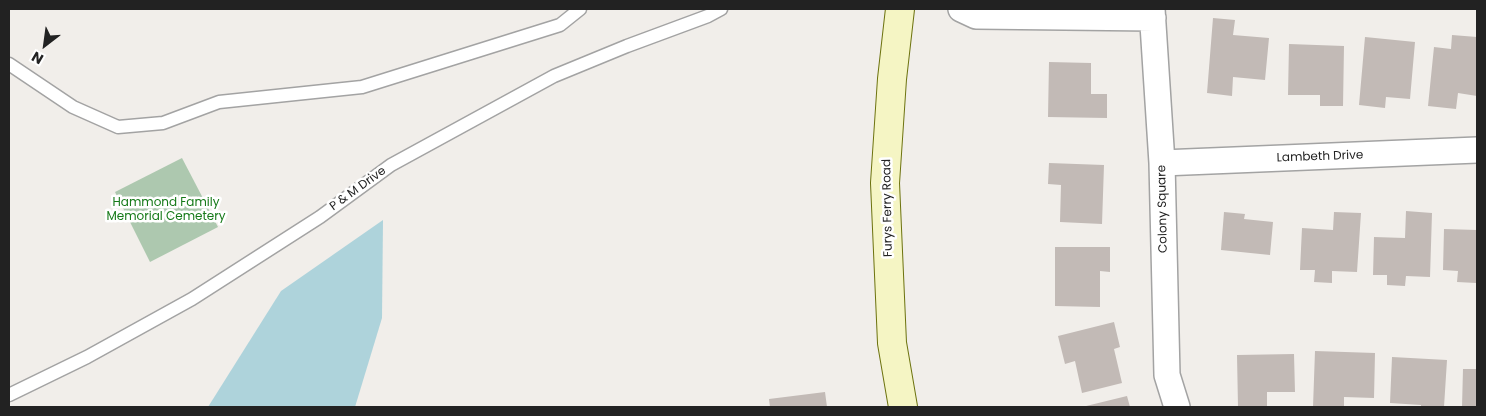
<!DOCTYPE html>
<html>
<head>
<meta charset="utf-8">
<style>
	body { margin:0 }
	#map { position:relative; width:1486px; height:416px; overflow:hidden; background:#f1eeea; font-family:Poppins,sans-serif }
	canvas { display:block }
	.frame { position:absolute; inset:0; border:10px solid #222; pointer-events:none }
	.north { position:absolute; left:20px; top:20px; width:50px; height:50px; -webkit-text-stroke:4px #fff; paint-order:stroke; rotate:210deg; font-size:14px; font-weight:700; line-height:20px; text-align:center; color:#222 }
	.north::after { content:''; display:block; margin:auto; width:18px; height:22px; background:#222; clip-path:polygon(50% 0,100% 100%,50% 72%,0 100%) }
</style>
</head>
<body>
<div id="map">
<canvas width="1486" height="416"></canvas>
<div class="frame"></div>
<div class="north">N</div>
</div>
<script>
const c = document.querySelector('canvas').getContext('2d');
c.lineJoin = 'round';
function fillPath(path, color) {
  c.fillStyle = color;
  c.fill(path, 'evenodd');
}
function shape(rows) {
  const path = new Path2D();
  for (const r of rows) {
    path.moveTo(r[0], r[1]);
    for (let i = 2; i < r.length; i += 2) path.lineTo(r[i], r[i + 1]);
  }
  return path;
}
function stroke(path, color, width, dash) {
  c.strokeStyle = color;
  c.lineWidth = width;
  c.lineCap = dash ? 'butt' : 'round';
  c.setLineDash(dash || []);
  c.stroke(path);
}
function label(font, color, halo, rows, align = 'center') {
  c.font = font + ' Poppins,sans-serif';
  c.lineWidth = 5;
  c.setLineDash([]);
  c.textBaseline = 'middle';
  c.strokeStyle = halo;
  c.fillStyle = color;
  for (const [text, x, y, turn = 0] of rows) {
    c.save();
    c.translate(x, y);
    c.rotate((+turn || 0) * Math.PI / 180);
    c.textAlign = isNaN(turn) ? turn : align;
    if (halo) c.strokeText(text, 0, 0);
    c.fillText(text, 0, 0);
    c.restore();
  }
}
const cemetery = shape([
	[182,158,218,227,150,262,115,192]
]);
const water = shape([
	[383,220,382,318,355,407,208,407,281,291]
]);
const building = shape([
	[1213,18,1235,20,1233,35,1269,38,1265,80,1233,77,1232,96,1207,93],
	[1452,35,1477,37,1477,96,1458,93,1456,109,1428,106,1434,47,1451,49],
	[1365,37,1415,42,1410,99,1386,97,1385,108,1359,105],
	[1289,44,1344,46,1343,106,1320,106,1320,95,1288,95],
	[1049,62,1091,63,1091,94,1107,94,1107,118,1048,117],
	[1049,163,1104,165,1102,224,1060,222,1061,185,1048,184],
	[1406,211,1432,213,1430,277,1406,276,1405,286,1387,285,1387,275,1373,275,1374,237,1405,238],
	[1224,212,1245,214,1244,219,1273,222,1270,255,1221,250],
	[1334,212,1361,213,1357,272,1332,271,1332,283,1314,282,1315,270,1300,270,1302,228,1333,230],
	[1444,229,1477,230,1476,283,1457,282,1458,271,1443,270],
	[1055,247,1110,247,1110,272,1100,271,1100,307,1055,306],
	[1114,322,1120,347,1114,349,1122,383,1082,393,1075,361,1065,364,1058,336],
	[1315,351,1375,353,1374,398,1344,397,1344,407,1313,407],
	[1294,354,1295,392,1267,392,1267,407,1238,407,1237,355],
	[1392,357,1447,360,1444,407,1421,407,1421,405,1390,403],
	[1463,369,1477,369,1477,407,1462,407],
	[825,392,827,407,770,407,769,399],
	[1127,396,1130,407,1082,407]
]);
const service = shape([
	[9,64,73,107,118,127,163,123,219,102,362,87,560,25,580,9],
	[9,395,87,357,192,299,320,217,391,165,554,76,627,46,708,16,721,9]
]);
const minor = shape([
	[961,9,976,16,1153,18],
	[1152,9,1162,163,1167,375,1177,407],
	[1162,163,1477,150]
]);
const secondary = shape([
	[900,9,892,79,885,183,892,343,903,407]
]);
const streetNames = [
	["Lambeth Drive",1320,157,-2],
	["P & M Drive",358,189,-36],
	["Furys Ferry Road",888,208,-91],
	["Colony Square",1163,209,-91]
];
const parkNames = [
	["Hammond Family",166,203],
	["Memorial Cemetery",166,217]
];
fillPath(cemetery, '#adc8af');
fillPath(water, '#aed3db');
fillPath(building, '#c2bab6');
stroke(service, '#a3a3a3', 15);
stroke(minor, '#a3a3a3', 28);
stroke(secondary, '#6d730f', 30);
stroke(service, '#fff', 12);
stroke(minor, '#fff', 25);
stroke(secondary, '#f5f5c4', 28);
label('12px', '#222', '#fff', streetNames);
label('12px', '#167a19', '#fff', parkNames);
</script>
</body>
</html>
